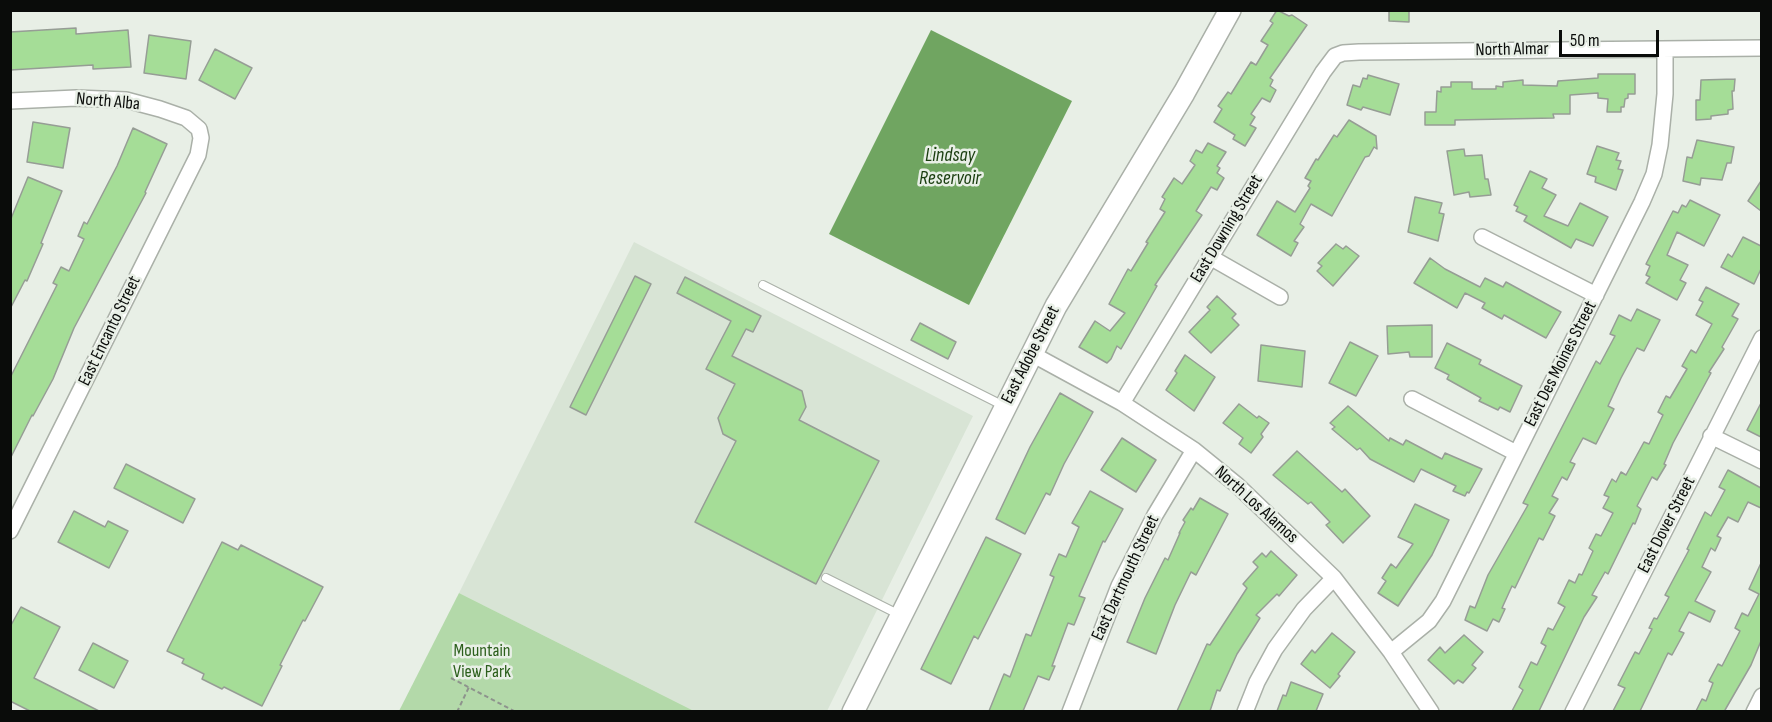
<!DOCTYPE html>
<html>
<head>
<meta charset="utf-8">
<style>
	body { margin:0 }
	#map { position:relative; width:1772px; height:722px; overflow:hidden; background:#e8efe6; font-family:"Sofia Sans Condensed",sans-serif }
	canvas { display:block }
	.frame { position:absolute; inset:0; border:12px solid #0a0c0a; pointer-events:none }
	.scale { position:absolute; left:1559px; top:30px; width:100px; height:27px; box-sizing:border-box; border:3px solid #0a0c0a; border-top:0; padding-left:8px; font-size:18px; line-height:21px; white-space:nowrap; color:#0a0c0a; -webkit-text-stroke:4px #e8efe6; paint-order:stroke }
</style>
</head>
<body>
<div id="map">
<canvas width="1772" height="722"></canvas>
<div class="frame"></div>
<div class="scale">50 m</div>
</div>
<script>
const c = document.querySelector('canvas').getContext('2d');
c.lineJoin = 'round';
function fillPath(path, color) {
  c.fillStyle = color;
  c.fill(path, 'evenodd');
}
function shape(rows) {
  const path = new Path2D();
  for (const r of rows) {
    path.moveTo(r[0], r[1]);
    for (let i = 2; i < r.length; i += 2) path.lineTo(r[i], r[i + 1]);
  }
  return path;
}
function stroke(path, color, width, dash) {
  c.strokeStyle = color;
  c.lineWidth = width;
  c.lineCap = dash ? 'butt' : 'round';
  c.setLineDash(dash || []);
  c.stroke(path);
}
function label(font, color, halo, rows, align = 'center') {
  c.font = font + ' "Sofia Sans Condensed",sans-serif';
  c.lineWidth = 5;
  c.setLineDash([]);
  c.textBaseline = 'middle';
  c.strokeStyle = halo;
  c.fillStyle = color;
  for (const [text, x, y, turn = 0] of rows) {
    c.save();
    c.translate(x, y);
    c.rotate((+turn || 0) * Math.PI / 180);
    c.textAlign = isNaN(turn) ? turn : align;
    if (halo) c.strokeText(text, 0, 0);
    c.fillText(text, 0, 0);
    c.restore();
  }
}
const built = shape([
	[634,242,973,416,827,711,694,711,459,593]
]);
const green = shape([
	[459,593,694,711,399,711]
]);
const water = shape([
	[931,30,1072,101,969,305,829,234]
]);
const building = shape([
	[1277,10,1289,16,1292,15,1307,25,1270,78,1273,80,1270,86,1276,90,1270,102,1262,98,1251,114,1255,117,1250,125,1256,128,1245,146,1233,139,1235,135,1214,122,1222,109,1218,106,1228,92,1231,94,1251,62,1256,65,1268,45,1261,41,1273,23,1270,21,1277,10],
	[1389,10,1409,10,1409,22,1389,21,1389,10],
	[76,28,76,34,128,30,131,67,93,69,93,65,10,70,10,32,76,28],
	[149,35,191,41,186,79,144,73,149,35],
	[215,49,252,68,235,99,199,80,215,49],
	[1598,74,1635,74,1635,94,1628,94,1628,98,1625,99,1624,107,1621,107,1621,112,1607,112,1608,99,1598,98,1598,93,1570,95,1570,114,1553,114,1554,118,1455,120,1455,125,1425,125,1425,112,1436,112,1437,91,1441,92,1441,87,1451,87,1451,82,1472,82,1472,89,1496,89,1496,86,1503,87,1503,82,1523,80,1523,85,1557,86,1558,81,1598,78,1598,74],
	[1368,75,1399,84,1390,115,1363,107,1361,110,1347,105,1353,85,1360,87,1363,78,1367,79,1368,75],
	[1735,79,1734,91,1732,91,1733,109,1728,110,1728,114,1711,116,1711,119,1696,120,1696,100,1700,100,1701,80,1735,79],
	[1349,120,1376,136,1377,149,1374,147,1369,156,1365,157,1332,216,1311,204,1300,224,1304,227,1294,241,1298,243,1291,256,1257,235,1277,201,1295,212,1310,188,1308,186,1311,181,1305,178,1316,159,1318,160,1334,135,1337,137,1349,120],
	[33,122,70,128,63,168,27,162,33,122],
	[133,128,167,144,145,192,146,193,74,328,53,379,33,416,32,415,10,459,10,378,57,285,53,283,61,267,69,271,84,239,78,236,84,222,87,224,117,166,133,128],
	[1697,140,1734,147,1731,163,1727,163,1722,180,1701,178,1700,185,1683,181,1687,157,1692,158,1697,140],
	[1208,143,1226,152,1217,166,1220,168,1217,173,1224,178,1217,190,1211,187,1196,211,1202,215,1155,285,1157,286,1121,349,1117,346,1111,359,1107,363,1079,347,1095,321,1110,331,1125,313,1109,304,1128,269,1131,271,1148,243,1146,242,1165,212,1160,209,1165,199,1162,197,1174,178,1182,184,1195,165,1190,161,1196,150,1202,153,1208,143],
	[1597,146,1619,153,1616,160,1621,161,1618,169,1623,170,1616,190,1595,182,1596,177,1587,174,1597,146],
	[1464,149,1465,156,1482,155,1485,179,1488,179,1491,195,1470,197,1469,192,1454,195,1447,151,1464,149],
	[1530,171,1547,179,1542,188,1556,195,1544,216,1568,226,1580,203,1608,217,1593,246,1576,239,1571,248,1524,221,1527,216,1516,211,1518,207,1514,205,1530,171],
	[28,177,62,191,41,243,43,244,27,281,25,280,10,309,10,221,28,177],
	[1761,181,1761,211,1748,201,1761,181],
	[1415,197,1442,203,1439,213,1444,214,1438,241,1408,232,1415,197],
	[1690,200,1720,215,1704,246,1677,232,1667,255,1688,265,1680,280,1686,283,1677,300,1646,283,1650,277,1646,275,1650,266,1646,264,1673,211,1678,213,1682,205,1686,207,1690,200],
	[1743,237,1761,246,1761,269,1754,284,1721,267,1728,254,1732,257,1743,237],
	[1336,244,1343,249,1346,246,1359,256,1333,286,1317,271,1322,266,1318,263,1336,244],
	[1430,258,1445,269,1480,287,1485,278,1503,287,1506,282,1561,312,1546,338,1504,315,1502,319,1482,308,1485,303,1465,293,1457,308,1414,283,1430,258],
	[635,276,651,284,586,415,570,407,635,276],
	[685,277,761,316,753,332,746,329,732,356,802,391,806,407,799,420,879,461,816,584,695,522,736,441,723,434,718,418,735,384,706,369,731,321,677,293,685,277],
	[1706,287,1739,304,1732,316,1738,319,1722,347,1724,349,1709,372,1711,373,1673,443,1664,464,1666,465,1657,480,1652,477,1637,506,1641,509,1635,524,1633,523,1608,574,1605,572,1592,595,1597,597,1584,617,1539,711,1512,711,1523,690,1519,687,1531,662,1537,665,1546,646,1541,643,1548,628,1553,630,1565,607,1558,603,1569,580,1575,583,1579,574,1582,575,1593,551,1589,548,1596,534,1601,536,1613,513,1603,508,1609,497,1604,495,1612,479,1616,482,1621,472,1626,475,1644,442,1649,444,1663,415,1658,412,1666,396,1670,398,1687,369,1682,366,1691,350,1696,353,1712,324,1696,315,1703,302,1699,300,1706,287],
	[1217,296,1236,314,1232,318,1239,325,1211,353,1189,332,1210,310,1207,307,1217,296],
	[1637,309,1660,320,1644,351,1637,348,1621,378,1608,406,1614,409,1596,444,1583,438,1570,462,1575,464,1567,480,1562,477,1552,496,1558,499,1549,513,1555,516,1543,540,1539,538,1515,588,1512,586,1502,608,1505,609,1499,622,1493,619,1487,631,1465,620,1470,606,1475,608,1488,575,1528,505,1523,503,1596,361,1600,364,1615,336,1610,334,1619,315,1631,321,1637,309],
	[920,323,956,342,948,359,911,340,920,323],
	[1432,325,1432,357,1410,357,1409,352,1388,354,1387,326,1432,325],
	[1350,342,1378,356,1356,396,1329,383,1350,342],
	[1447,343,1481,360,1479,364,1522,386,1510,412,1500,407,1498,410,1479,401,1481,398,1447,379,1449,375,1435,368,1447,343],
	[1261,345,1305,351,1302,387,1258,381,1261,345],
	[1185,355,1215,377,1194,411,1166,390,1177,373,1175,371,1185,355],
	[1060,393,1093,412,1064,464,1050,495,1046,493,1025,534,996,519,1030,447,1060,393],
	[1761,403,1761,437,1747,430,1761,403],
	[1239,404,1257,418,1259,416,1269,423,1261,434,1263,437,1251,453,1239,444,1243,438,1223,423,1239,404],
	[1348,406,1389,441,1390,438,1403,445,1406,440,1442,459,1445,453,1482,469,1469,493,1467,492,1465,496,1453,491,1456,486,1421,469,1414,482,1370,459,1360,448,1357,450,1332,429,1335,427,1330,423,1348,406],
	[1122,438,1156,460,1136,492,1101,470,1122,438],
	[1297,451,1342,492,1345,489,1370,516,1343,543,1326,525,1330,522,1311,502,1308,504,1273,475,1297,451],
	[126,464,195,499,183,523,114,488,126,464],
	[1728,470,1761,488,1761,508,1748,502,1738,522,1728,517,1717,536,1721,538,1715,551,1711,548,1702,567,1711,572,1695,601,1715,611,1710,622,1689,612,1679,631,1684,633,1672,655,1668,653,1640,711,1613,711,1625,688,1618,685,1635,652,1639,654,1652,629,1649,628,1654,618,1657,619,1669,597,1665,595,1689,550,1687,549,1705,512,1711,516,1725,490,1719,487,1728,470],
	[1090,491,1123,509,1105,542,1103,541,1079,596,1085,598,1074,625,1068,623,1052,666,1055,666,1049,680,1038,676,1023,711,989,711,1004,674,1010,677,1026,634,1031,636,1054,577,1050,575,1059,554,1066,557,1079,527,1072,523,1090,491],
	[1200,498,1228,514,1196,575,1191,572,1175,605,1156,654,1127,642,1145,598,1165,558,1168,560,1180,533,1179,533,1185,522,1183,520,1191,508,1193,510,1200,498],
	[1415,504,1449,520,1432,555,1398,606,1378,593,1386,581,1382,578,1391,564,1396,568,1413,544,1398,537,1415,504],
	[74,511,105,527,108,521,128,531,109,568,58,542,74,511],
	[986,537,1021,554,978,639,974,636,951,684,921,669,986,537],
	[222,542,238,550,241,545,323,587,305,621,303,620,280,665,282,666,262,706,224,687,222,689,202,679,204,674,182,663,184,659,167,651,222,542],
	[1271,551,1297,575,1279,596,1277,594,1256,615,1260,618,1237,654,1220,691,1217,690,1210,711,1177,711,1207,644,1210,645,1247,588,1243,584,1258,567,1253,562,1262,553,1266,557,1271,551],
	[1761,563,1761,641,1751,665,1725,710,1729,711,1696,711,1702,699,1706,701,1713,683,1709,681,1718,664,1722,666,1740,631,1735,628,1742,613,1748,616,1759,594,1749,589,1761,563],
	[21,607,60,627,34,678,99,711,30,711,10,701,10,627,21,607],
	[1332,633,1355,652,1338,674,1340,676,1330,688,1301,664,1312,650,1315,653,1332,633],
	[1464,635,1483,652,1472,665,1476,668,1463,683,1458,680,1454,684,1428,660,1440,647,1445,653,1464,635],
	[93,643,128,661,114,688,79,670,93,643],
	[1291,682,1323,694,1316,711,1277,711,1283,695,1286,696,1291,682]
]);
const path = shape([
	[451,678,516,712],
	[457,712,469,687]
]);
const lane = shape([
	[763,285,1004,406],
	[826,578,900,615]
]);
const street = shape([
	[10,101,76,98,126,100,160,109,186,118,199,129,201,138,198,155,10,531],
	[1482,237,1596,295],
	[1210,257,1280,297],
	[1032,354,1122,403,1194,450,1237,485,1334,578,1391,652,1431,712],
	[1412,399,1516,453],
	[1122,403,1323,72,1335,56,1343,53,1359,52,1762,48],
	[1711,436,1762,461],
	[1391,652,1429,621,1443,601,1642,202,1654,174,1660,145,1665,94,1665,49],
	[1070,712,1119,586,1155,515,1194,450],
	[1245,712,1257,682,1275,649,1304,609,1334,578],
	[1573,712,1762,338],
	[1754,712,1762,696]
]);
const secondary = shape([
	[853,712,1056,306,1184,93,1230,10]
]);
const streetNames = [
	["North Almar",1512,50,-1],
	["North Alba",108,102,5],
	["East Downing Street",1227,229,-59],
	["East Encanto Street",110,331,-64],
	["East Adobe Street",1031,355,-63],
	["East Des Moines Street",1561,364,-63],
	["North Los Alamos",1256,505,42],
	["East Dover Street",1667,525,-63],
	["East Dartmouth Street",1126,578,-65]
];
const parkNames = [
	["Mountain",482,651],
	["View Park",482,672]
];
const waterNames = [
	["Lindsay",950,156],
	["Reservoir",950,179]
];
fillPath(built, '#d8e4d5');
fillPath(green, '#b3d9a9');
fillPath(water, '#70a561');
fillPath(building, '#a5dd97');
stroke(building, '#969d95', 1.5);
stroke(lane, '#aab0a8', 10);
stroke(street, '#aab0a8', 18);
stroke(secondary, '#aab0a8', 24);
stroke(path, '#8e938d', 2, [4.5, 3]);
stroke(lane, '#fff', 8);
stroke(street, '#fff', 15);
stroke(secondary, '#fff', 21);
label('18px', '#0a0c0a', '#e8efe6', streetNames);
label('18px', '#2c5f1c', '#e8efe6', parkNames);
label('italic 20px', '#193d0e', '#e8efe6', waterNames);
</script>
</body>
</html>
